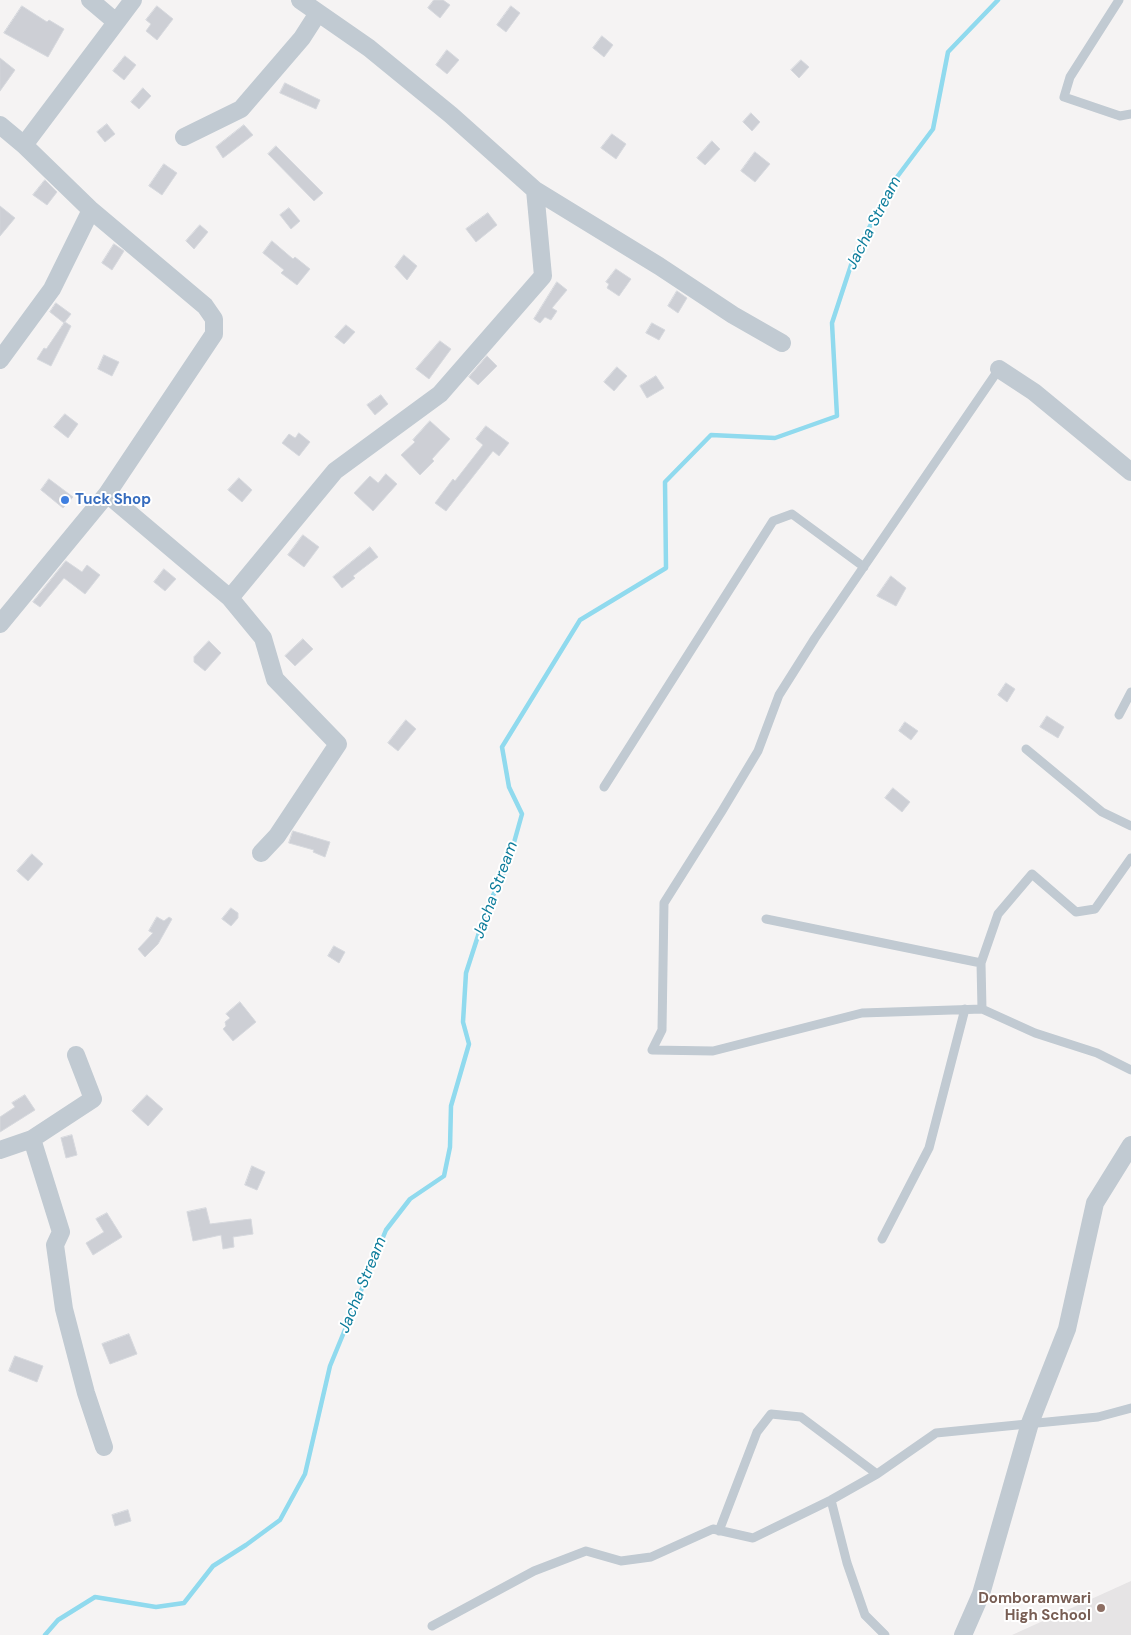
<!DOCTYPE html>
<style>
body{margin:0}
canvas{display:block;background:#f5f3f3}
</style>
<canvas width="1131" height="1635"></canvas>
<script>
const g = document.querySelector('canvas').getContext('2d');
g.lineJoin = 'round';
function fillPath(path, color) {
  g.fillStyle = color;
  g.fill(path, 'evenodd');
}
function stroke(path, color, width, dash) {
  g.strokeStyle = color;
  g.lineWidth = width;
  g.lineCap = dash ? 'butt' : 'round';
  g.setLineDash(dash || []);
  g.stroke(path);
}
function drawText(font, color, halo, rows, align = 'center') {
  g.font = font + ' "DM Sans",sans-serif';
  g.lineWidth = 4;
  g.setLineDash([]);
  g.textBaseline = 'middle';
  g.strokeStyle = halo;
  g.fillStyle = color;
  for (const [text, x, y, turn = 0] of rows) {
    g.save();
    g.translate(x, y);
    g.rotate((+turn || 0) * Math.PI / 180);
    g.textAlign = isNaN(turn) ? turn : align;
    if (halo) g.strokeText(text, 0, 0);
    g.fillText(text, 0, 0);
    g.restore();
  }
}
fillPath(new Path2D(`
 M1131,1581v54h-119z`), '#e6e4e5');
stroke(new Path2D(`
 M45,1635l13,-15 37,-23 61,10 28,-4 29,-37 33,-21 34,-25 25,-46 25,-108 56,-136 24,-31 34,-23 6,-29 1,-41 18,-62 -6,-22 3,-49 21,-65 21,-44 14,-50 -13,-27 -7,-40 78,-127 86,-52 -1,-86 46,-47 64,3 62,-22 -5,-93 22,-67 40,-75 39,-52 15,-77 50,-52`), '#90daee', 4.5);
const building = new Path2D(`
 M434,0h9l7,5 -10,13 -12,-10z
 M22,6l25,16 2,-2 15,9 -16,28 -44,-24z
 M157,6l16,13 -16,21 -11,-9 5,-7 -5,-4z
 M511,6l9,7 -14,19 -9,-7z
 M602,36l11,9 -9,12 -11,-9z
 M447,50l12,10 -12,14 -11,-9z
 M125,56l11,9 -12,15 -11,-9z
 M0,58l15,12 -15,21z
 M801,60l8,7 -10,11 -8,-8z
 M285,83l35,17 -4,9 -36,-16z
 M143,88l8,8 -12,13 -8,-7z
 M751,113l9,9 -8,9 -9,-9z
 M107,124l8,10 -10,8 -8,-10z
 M244,125l9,10 -30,23 -7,-11z
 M612,134l14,10 -10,15 -15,-11z
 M712,141l8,8 -15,16 -8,-7z
 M276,146l47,47 -9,8 -46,-47z
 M755,152l15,12 -15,18 -14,-11z
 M164,164l13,9 -15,22 -13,-9z
 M45,180l12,12 -10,13 -14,-10z
 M0,206l15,12 -15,18z
 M289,208l11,13 -9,8 -11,-14z
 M488,213l9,12 -21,17 -10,-13z
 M200,225l8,7 -14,17 -8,-8z
 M272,241l21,18 2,-2 15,12 -13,16 -16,-12 3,-3 -21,-17z
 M114,244l10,7 -12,19 -10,-7z
 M404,255l13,11 -10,14 -12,-13z
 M616,269l15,10 -12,17 -12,-8 2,-4 -3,-2z
 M557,282l10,8 -15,18 5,3 -6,9 -6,-3 -5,6 -6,-4z
 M677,291l10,7 -9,15 -10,-7z
 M56,303l15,11 -7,9 -14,-11z
 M65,322l6,4 -20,40 -14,-7 7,-11 2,1z
 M652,323l13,7 -6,10 -13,-7z
 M346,325l9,7 -11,12 -9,-7z
 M440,341l11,8 -22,30 -13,-10z
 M104,355l15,7 -7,14 -14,-7z
 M487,356l10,10 -19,19 -9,-8z
 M617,367l10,9 -13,15 -10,-9z
 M656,376l8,12 -17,10 -7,-12z
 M381,395l7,9 -13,11 -8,-10z
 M65,414l13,10 -10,14 -14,-11z
 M430,421l20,18 -18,20 2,2 -14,14 -19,-20 14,-13 -2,-2z
 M486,426l23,17 -10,13 -6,-5 -47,60 -11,-8 18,-24 2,2 28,-36 -7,-6z
 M299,433l11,9 -11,14 -17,-13 7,-9 6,4z
 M386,474l11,10 -24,27 -19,-18 16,-17 8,7z
 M239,478l13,12 -10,12 -14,-12z
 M49,479l24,18 -10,11 -22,-18z
 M303,535l16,12 -15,20 -16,-12z
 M370,547l8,10 -25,19 2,2 -13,10 -9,-11z
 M66,561l16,11 5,-7 13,10 -15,19 -21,-16 -24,29 -7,-5z
 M164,569l12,10 -11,12 -11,-9z
 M891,576l15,12 -10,18 -19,-10z
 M303,639l10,10 -18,17 -10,-10z
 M209,641l12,12 -16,18 -11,-9v-5z
 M1006,683l9,6 -8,13 -9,-7z
 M1047,716l17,11 -6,11 -18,-11z
 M406,720l10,9 -18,22 -10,-8z
 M905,722l13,9 -7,9 -12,-9z
 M893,788l17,14 -8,10 -17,-14z
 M293,831l37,11 -5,15 -12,-5 1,-2 -25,-7z
 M32,854l11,10 -15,17 -11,-10z
 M231,908l7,5v5l-7,8 -9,-7z
 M157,917l7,4 5,-4 3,2 -14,25 -13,13 -7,-8 15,-16 -4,-2z
 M334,946l11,6 -6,11 -11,-7z
 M240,1002l16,20 -23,19 -10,-12 3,-3 -1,-4 5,-4 -4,-4z
 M25,1095l10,15 -35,22v-15l15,-10 -3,-4z
 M147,1095l16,14 -15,17 -16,-15z
 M72,1135l5,20 -11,3 -5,-20z
 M252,1166l13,6 -8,18 -12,-5z
 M206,1208l4,16 41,-5 2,15 -20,3 1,10 -11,2 -2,-14 -28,6 -6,-29z
 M107,1213l15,24 -29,18 -7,-12 18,-11 -8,-13z
 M129,1334l8,20 -27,10 -8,-20z
 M15,1356l28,10 -6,16 -28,-11z
 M128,1510l3,11 -16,5 -3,-11z`);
fillPath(building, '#cdcfd5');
stroke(building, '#d7d9de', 1);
stroke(new Path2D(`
 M1119,0l-49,77 -6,20 56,19 11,-2
 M999,369l-184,269 -36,57 -21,56 -36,60 -58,92 -2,127 -10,20 61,1 149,-38 120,-4 53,24 62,20 34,17
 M1119,715l12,-23
 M1026,749l76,63 29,14
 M604,787l169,-266 19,-7 72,53
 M766,919l215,44 1,46
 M981,963l17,-49 34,-40 44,38 19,-3 36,-51
 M882,1239l47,-91 36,-139
 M831,1500l16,63 18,52 20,20
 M719,1531l38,-99 14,-18 30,3 76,57 59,-41 162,-16 33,-9
 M432,1626l102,-55 52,-20 35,10 30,-4 62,-28 40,9 78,-38 46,-26`), '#c1cad2', 9);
stroke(new Path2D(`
 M90,0l26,22
 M300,0l69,48 82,67 84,75 124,76 74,49 49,28
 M0,125l24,20 67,65 114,96 9,13v15l-107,160 -107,130
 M184,137l57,-28 61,-71 16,-25
 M24,145l109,-145
 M0,360l52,-71 39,-79
 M999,369l35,23 97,80
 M107,494l123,104 33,40 12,41 63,65 -61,92 -16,17
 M230,598l105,-127 105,-77 103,-118 -8,-86
 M32,1139l29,93 -6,13 9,64 22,84 18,54
 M0,1150l32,-11 61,-40 -17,-44
 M963,1635l18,-41 49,-171 37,-94 28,-126 36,-58`), '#c1cad2', 18);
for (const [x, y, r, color] of [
 [65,500,5,"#3f7fe0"],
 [1101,1608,5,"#8d6e63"]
]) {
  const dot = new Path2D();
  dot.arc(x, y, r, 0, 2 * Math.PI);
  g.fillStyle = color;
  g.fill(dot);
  stroke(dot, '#fff', 2);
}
drawText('bold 15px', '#366cbe', '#fff', [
 ["Tuck Shop",75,500]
], 'left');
drawText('bold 15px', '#785e54', '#fff', [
 ["Domboramwari",1091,1599],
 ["High School",1091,1616]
], 'right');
drawText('italic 16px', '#0c7c9b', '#fff', [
 ["Jacha Stream",874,223,-63],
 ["Jacha Stream",496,890,-70],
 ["Jacha Stream",363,1285,-68]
]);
</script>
